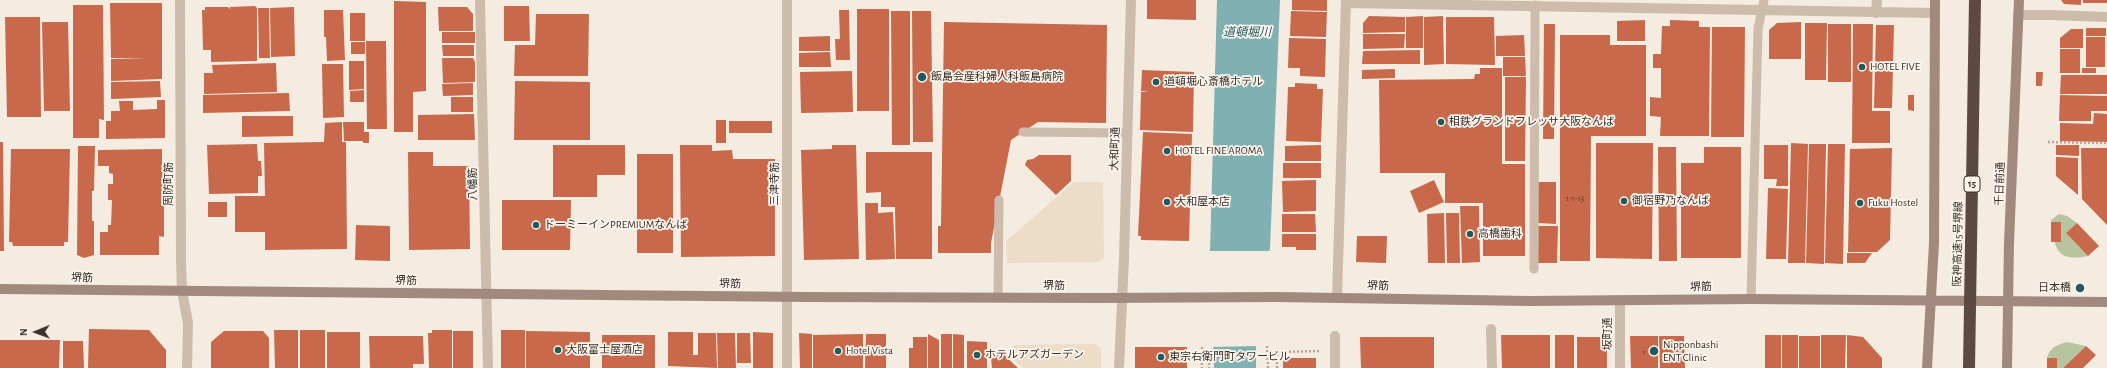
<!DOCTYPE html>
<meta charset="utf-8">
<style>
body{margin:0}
#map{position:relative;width:2107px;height:368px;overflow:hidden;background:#f4ebe1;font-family:"Alegreya Sans",sans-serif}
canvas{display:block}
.north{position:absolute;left:16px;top:312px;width:40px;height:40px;-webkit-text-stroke:3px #fbf5ee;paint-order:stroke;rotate:269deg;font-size:11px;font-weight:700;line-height:16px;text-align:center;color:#3b302b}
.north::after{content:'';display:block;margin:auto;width:14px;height:18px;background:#3b302b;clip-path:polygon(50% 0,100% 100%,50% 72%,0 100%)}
</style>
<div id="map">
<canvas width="2107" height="368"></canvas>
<div class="north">N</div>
</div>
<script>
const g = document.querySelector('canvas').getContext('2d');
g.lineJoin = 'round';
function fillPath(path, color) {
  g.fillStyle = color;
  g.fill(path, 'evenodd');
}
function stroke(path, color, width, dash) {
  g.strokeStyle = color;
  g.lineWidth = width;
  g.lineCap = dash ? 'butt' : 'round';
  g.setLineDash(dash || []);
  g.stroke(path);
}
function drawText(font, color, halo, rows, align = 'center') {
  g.font = font + ' "Alegreya Sans","Noto Sans JP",sans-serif';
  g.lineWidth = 3.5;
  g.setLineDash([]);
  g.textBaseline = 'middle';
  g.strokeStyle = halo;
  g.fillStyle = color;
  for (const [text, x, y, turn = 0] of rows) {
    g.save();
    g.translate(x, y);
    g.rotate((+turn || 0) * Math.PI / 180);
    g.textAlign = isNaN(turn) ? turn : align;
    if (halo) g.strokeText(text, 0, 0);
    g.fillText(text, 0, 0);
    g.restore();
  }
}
fillPath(new Path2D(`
 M2059,214l8,2 10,7 -11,10 22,23c-34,7 -33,-10 -37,-36z
 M2067,342l19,4 -23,22h-6v-10h-10c3,-11 10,-13 20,-16z`), '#b8c4a0');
fillPath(new Path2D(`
 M1074,182h29l1,76 -6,4 -91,1 -1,-22z
 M1096,344l5,5v19h-78l-17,-15 9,-8z`), '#ecdcc8');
fillPath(new Path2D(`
 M1217,0h63l-10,248 -14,98v22h-42l-4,-116z`), '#7fb0b2');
fillPath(new Path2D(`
 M1208,251h64l-14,95 -46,1z`), '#f4ebe1');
fillPath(new Path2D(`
 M1147,0h49v20l-49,-1z
 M1292,0h35v11l-35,-1z
 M2061,0h20v5l-17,-1z
 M2083,0h24v3h-24z
 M394,1l32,1v89l-13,1v40h-19z
 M110,3h52v76l-51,2v-22l38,-1h-38z
 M73,5h30l1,115 -5,-1v19h-26z
 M255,6l2,2v53l-46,1v-12h-8l-1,-40h3v-3h23l2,2v-2z
 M504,6h25l1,35h-26z
 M294,7l1,49 -24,1 -1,-49z
 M438,7h29l6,7v17h-34z
 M258,8h11l1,50h-11z
 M857,9h32v102h-32z
 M324,10h19l2,50 -18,1 -1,-24h-2z
 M839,10h10l1,50h-14l-1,-21h5z
 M891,11h19v134h-18z
 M912,11h19l2,131h-20z
 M1291,11l36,1 -1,25 -36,-1z
 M350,13h15v28h-15z
 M536,14h53l-1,62h-74l1,-31h20z
 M1369,16l36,1v15l-42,1v-10z
 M1423,16v32h-17v-31z
 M1443,16l1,48 -20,1v-48z
 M5,17h35l1,100h-34z
 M1446,17h48l1,48 -49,-1z
 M1645,20v21h-28v-20z
 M1670,20l29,1v6h11l-1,109h-49l1,-19 -11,-1v-19l11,1v-30h-8v-14h8l1,-28h8z
 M42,22h26l2,89h-26z
 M944,22l163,3 -1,98 -68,-1 -27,18 -20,103v10h-53v-27h3z
 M1801,22v37h-32v-29l8,-7z
 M1805,23h22l-1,57h-21z
 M1544,24h11l-1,115h-11z
 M1828,24h23v58h-23z
 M1853,24h20l-1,87h18v32h-38z
 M1876,25h18l-2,83h-18z
 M1712,27h33l-1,110h-33z
 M2086,28h20v8h-20z
 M2071,29h12v19h-23v-10z
 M442,32h33v11h-33z
 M1363,34h42l-1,14 -41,1z
 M1524,35l1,21h-29v-20z
 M1560,35h50v10h36v91h-55l-1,125h-30z
 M830,36v15h-31v-14z
 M2086,37h19v30h-19z
 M1289,38l37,1 -1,38 -25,-1v-8h-12z
 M366,41h20l1,88h-20z
 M351,42h14v12h-14z
 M442,45h32v11h-31z
 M2060,49h20v24h-20z
 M1420,50v14h-58l1,-13z
 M830,52l1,15h-32v-14z
 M1503,57h22l1,19h-23z
 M442,58h31l2,4v20l-32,1z
 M349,61h15v28l-15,1z
 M276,63l1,29 -73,2v-21h9l-1,-8z
 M322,64h21l1,53 -21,1z
 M1480,68h22v96h23v92h-42v-53h-38v-30h-65l-1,-93 95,-1 1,-5h5z
 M2082,68h14v5h-14z
 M1395,69v9l-33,1v-9z
 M1142,70l52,2 -1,60 -53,-2 1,-38 8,-1h-8z
 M852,71l1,41 -52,1 -1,-41z
 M2036,72h7l-1,14h-6z
 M2061,75h46v19h-47z
 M1505,77h21l-1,84h-20z
 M160,81l1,16 -50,2v-17z
 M515,81l75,1v58h-76z
 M473,83v12l-30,1 -1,-12z
 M1295,83l22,1v5h6l-2,53 -35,-1 2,-54h7z
 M364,90v12h-14v-11z
 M289,93l1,18 -87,2v-18z
 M1908,95h6v16l-6,-1z
 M2060,95l47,1v15h-16v10h-32z
 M451,97h22v15h-22z
 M157,100h8v38l-59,1v-18h5v-10h9l-1,-10h14v9l24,-1z
 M2094,113l13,1v28l-47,-1v-18l33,1z
 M474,114l1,26h-57v-25z
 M242,116h51v20l-51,1z
 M716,120h10v23h-10z
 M729,121h43v12h-43z
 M342,122v20h4l1,107 -82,1v-18h-30v-36h30l-1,-53 60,-1 1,-19z
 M343,122h21v10h5v11h-6v-2h-19z
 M1143,132l49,2 -3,107 -48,-1v-4h-3z
 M0,142h3l1,109h-4z
 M1596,143h57l-1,116 -56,-1z
 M1791,143l17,1 -3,119h-17z
 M257,144l1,17h3l1,15h-4v17l-49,1 -2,-49z
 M1809,144h17l-2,120 -18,-1z
 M1828,144h17l-2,120 -18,-1z
 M553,145h72v30h-28v22h-44z
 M680,145h32v6l20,-1 1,9h42v97l-94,1z
 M832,145h24l3,114 -55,1 -3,-110 31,-1z
 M1321,145v16h-36v-15z
 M1764,145h24v41h-12l1,-7h-13z
 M2056,145h23v11l-23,-1z
 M78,146h17l-1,45h-2v30h2v34l-10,3 -7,-3z
 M1658,147h18l1,114h-18z
 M1704,147h37v111h-60v-95h23z
 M1892,148l-2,92 -13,12h-29l2,-103z
 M2081,148h26v77l-25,-26z
 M11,149h59l-2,93h-4v4h-51l-1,-4h-3z
 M162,149v22h2v66l-5,-1v19h-59v-23h8v-7h3l1,-25h-4v-16h5v-10l-4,-1v-7h-11v-16z
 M408,152h25v14h36l1,83 -61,1z
 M866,152h66v107h-36l-1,-52h-14v-15l-15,1z
 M637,154h36v99h-36z
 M1039,155h32v26l-15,14 -31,-30 2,-5 6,-1z
 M2056,157l22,1v37l-22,-19z
 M1283,163h38v15h-38z
 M1316,180v31l-33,1 -1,-31z
 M1434,180l10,22 -25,11 -9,-22z
 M1538,182h18v42l-18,-1z
 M1768,188l20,1 -2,70h-20z
 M502,200h69l-1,50h-68z
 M208,202h19v15h-19z
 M865,203h13v10l15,-1 2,47 -29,1z
 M1460,206h19l1,56 -18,1z
 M1444,213l1,50h-17l-1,-49z
 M1446,213h13l1,50h-13z
 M1282,214h33l1,18h-34z
 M2051,222h10v20h-10z
 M2077,223l22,23 -11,10 -22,-23z
 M356,225l34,1v35l-35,-1z
 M1538,226h20l-1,37h-19z
 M1282,234h34v16h-20v-3h-14z
 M1357,236h30l-1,27 -30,-1z
 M1847,253h25l-7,10h-18z
 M89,329l60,1 17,20v18h-78z
 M274,330h24v38h-23z
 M300,330h25v38h-25z
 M432,330h20v38h-23l-1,-35h4z
 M501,330h24v38h-24z
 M224,331h39l6,7v30h-58v-26z
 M453,331h20v37h-20z
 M526,331l64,1v36h-64z
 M327,332h33v36h-33z
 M668,332h25v23h5v-22h18l1,35 -49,-2z
 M753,332l20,1v35h-20z
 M717,333h18l1,35h-18z
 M737,333h13l1,30h-14z
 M799,333l13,1v34h-12z
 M863,334v34h-50v-33z
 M866,334h20v34h-21z
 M928,334l11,6v28h-11z
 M941,334h11v34h-11z
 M953,334l11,1v33h-11z
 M602,335h53v33h-53z
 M1501,335h49v33h-48z
 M1555,335h19v33h-19z
 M1765,335h16v33h-16z
 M1782,335h16v33h-16z
 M1821,335h25l-1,33h-24z
 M1847,335l16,2 19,21v10h-35z
 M369,336h54l1,28h-11v4h-43z
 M1630,336h28v32h-27z
 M1659,336h25l1,32h-25z
 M1799,336h21v32h-21z
 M913,337h14v31h-18v-20h4z
 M1360,337h74v31h-73z
 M1577,337h30v31h-30z
 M0,340h60l-1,28h-59z
 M63,341h20l1,27h-21z
 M967,341l20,1v26h-20z
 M2086,346l10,9 -13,13h-20z
 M1135,347h52v21h-52z
 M999,350l19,18h-26l-1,-10z
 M1283,358h33v10h-33z
 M2047,358h10v10h-10z`), '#c8694b');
stroke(new Path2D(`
 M2048,142l59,1
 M1267,346l1,22
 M1202,347v21
 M1209,351v17
 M1277,368v-16l42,-1`), '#b9a596', 2.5, [2, 2]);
stroke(new Path2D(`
 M1023,132l105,1
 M1534,269l1,-264
 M998,298l1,-98
 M1751,299l7,-270 6,-29`), '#cdbbac', 9);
stroke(new Path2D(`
 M2051,15l56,2
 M1491,329l1,39
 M1335,336v32`), '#cdbbac', 10);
stroke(new Path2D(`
 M180,0l1,260 1,31 6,32 -1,45
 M480,0l8,368
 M787,0v368
 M1346,3l588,10
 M1876,13l1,-13
 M2018,15h33
 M1337,298l9,-298
 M1119,368l5,-110 7,-258
 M1620,368v-68`), '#cdbbac', 10);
stroke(new Path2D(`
 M0,289l805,8 292,1 180,-1 253,4 221,-2 356,3
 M1927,368l7,-125 1,-243
 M2007,368l2,-125 10,-243`), '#a18a7d', 10);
stroke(new Path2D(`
 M1969,368l6,-368`), '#5c4a42', 12);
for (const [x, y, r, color] of [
 [1862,67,4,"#1f5a5e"],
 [922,77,5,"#1f5a5e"],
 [1156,82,4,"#1f5a5e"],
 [1441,122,4,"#1f5a5e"],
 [1167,151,4,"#1f5a5e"],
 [1624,201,4,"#1f5a5e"],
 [1167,202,4,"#1f5a5e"],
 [1860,203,4,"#1f5a5e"],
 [536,225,4,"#1f5a5e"],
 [1470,234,4,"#1f5a5e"],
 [2080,288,5,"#1f5a5e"],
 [558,350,4,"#1f5a5e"],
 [838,351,4,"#1f5a5e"],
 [1654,351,5,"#1f5a5e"],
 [977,355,4,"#1f5a5e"],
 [1161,357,4,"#1f5a5e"]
]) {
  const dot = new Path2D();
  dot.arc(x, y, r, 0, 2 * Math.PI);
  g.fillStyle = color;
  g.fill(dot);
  stroke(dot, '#fbf5ee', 1.5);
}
drawText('9px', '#5e3e33', null, [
 ["1-1-13",1575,198],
 ["1",1644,352]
]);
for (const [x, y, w] of [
 [1972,184,16]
]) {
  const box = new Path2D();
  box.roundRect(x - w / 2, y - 8, w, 16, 3);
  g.fillStyle = '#fbf5ee';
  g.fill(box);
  stroke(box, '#3b302b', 1);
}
drawText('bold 10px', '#3b302b', null, [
 ["15",1972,184]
]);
drawText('11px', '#3b302b', '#fbf5ee', [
 ["HOTEL FIVE",1870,67],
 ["飯島会産科婦人科飯島病院",931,77],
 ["道頓堀心斎橋ホテル",1164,82],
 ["相鉄グランドフレッサ大阪なんば",1449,122],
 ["HOTEL FINE AROMA",1175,151],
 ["御宿野乃なんば",1632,201],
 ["大和屋本店",1175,202],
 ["Fuku Hostel",1868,203],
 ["ドーミーインPREMIUMなんば",544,225],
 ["高橋歯科",1478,234],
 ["日本橋",2071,288,"right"],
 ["Nipponbashi",1663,345],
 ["ENT Clinic",1663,358],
 ["大阪富士屋酒店",566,350],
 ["Hotel Vista",846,351],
 ["ホテルアズガーデン",985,355],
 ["東宗右衛門町タワービル",1169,357]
], 'left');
drawText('11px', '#3b302b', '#fbf5ee', [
 ["大和町通",1115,149,-88],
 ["周防町筋",169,184,-90],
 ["八幡筋",473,184,-91],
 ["三津寺筋",775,184,-90],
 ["千日前通",2000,184,-88],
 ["阪神高速15号堺線",1958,244,-89],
 ["堺筋",82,278,1],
 ["堺筋",406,281],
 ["堺筋",730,284,1],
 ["堺筋",1054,286],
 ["堺筋",1378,286,1],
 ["堺筋",1701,287,-1],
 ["坂町通",1608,334,-90]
]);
drawText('italic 12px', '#1f5a5e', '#fbf5ee', [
 ["道頓堀川",1247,32]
]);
</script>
